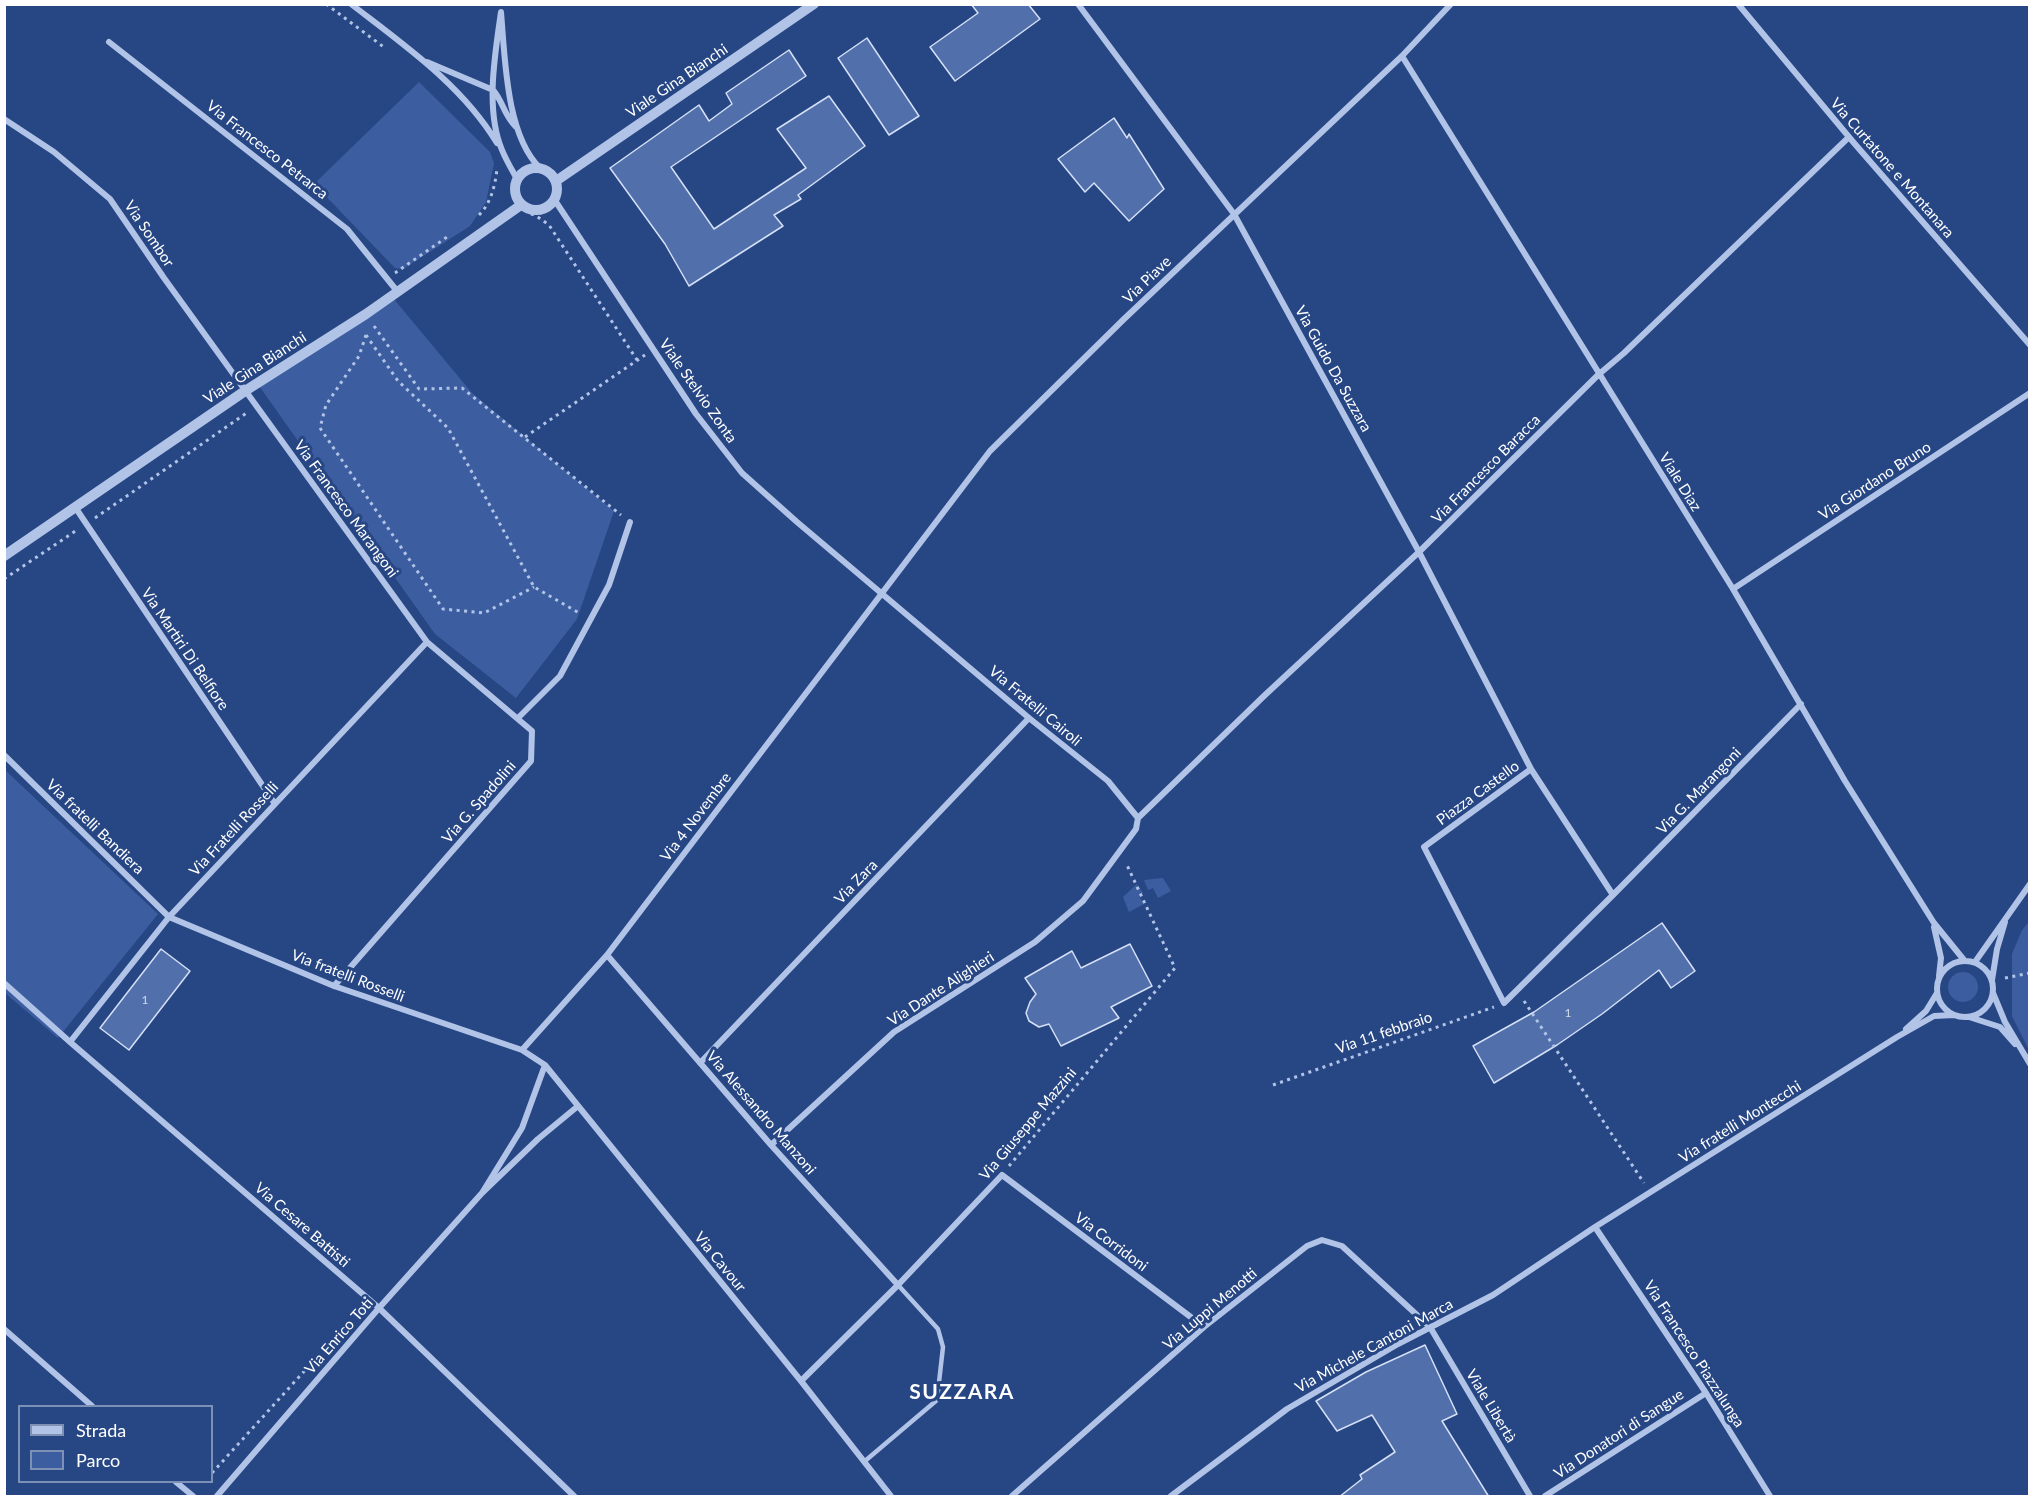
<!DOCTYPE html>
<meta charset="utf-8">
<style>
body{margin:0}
#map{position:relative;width:2034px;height:1501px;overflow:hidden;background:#274684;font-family:Lato,sans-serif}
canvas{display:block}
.frame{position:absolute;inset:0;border:6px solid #fff;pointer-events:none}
.legend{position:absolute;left:18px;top:1405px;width:195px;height:78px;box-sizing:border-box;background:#274684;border:2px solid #7d90b5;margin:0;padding:8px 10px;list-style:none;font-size:18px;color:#fff}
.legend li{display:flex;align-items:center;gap:12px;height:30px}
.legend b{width:30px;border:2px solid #7d90b5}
</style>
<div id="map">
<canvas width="2034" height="1501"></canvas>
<div class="frame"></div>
<ul class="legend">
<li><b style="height:8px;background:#b1c4e7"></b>Strada</li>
<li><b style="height:16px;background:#3c5ea0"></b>Parco</li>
</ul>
</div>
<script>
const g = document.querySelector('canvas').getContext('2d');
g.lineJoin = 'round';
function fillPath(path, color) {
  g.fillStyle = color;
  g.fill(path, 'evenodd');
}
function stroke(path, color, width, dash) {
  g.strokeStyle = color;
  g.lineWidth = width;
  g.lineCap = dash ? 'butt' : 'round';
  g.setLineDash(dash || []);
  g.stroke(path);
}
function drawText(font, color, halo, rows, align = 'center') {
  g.font = font + ' Lato,sans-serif';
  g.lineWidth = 6;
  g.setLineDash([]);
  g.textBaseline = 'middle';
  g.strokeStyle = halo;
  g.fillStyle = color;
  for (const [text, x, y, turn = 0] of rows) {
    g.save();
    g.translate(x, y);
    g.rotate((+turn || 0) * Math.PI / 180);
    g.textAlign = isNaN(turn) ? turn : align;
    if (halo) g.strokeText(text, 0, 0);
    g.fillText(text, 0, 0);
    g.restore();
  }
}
fillPath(new Path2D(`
 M419,82l71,70 4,11 -8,39 -16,24 -67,43 -8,-1 -81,-84z
 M393,298l79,95 142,118 -37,108 -61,79 -81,-64 -178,-251z
 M4,769l154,145 -100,124 -53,-45z
 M1163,878l8,13 -13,7 -5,-10 -5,2 -4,-10z
 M1137,884l6,9 -4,3 5,8 -15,8 -6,-15z
 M2029,922v128l-17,-34v-62l10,-24z
 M1948 987a15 15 0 1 1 30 0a15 15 0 1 1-30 0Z`), '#3c5ea0');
const building = new Path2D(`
 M971,4h57l12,15 -85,62 -25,-34 48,-34z
 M867,38l52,78 -30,19 -51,-77z
 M789,50l17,26 -135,91 43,62 92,-61 -29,-39 52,-33 36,50 -67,49 3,4 -27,16 9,11 -94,60 -24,-42 -55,-76 89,-63 10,16 23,-17 -6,-11z
 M1114,118l13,20 2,-4 35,55 -35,32 -35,-38 -9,9 -27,-33z
 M1662,923l33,48 -24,17 -12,-18 -57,44 -45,31 -63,38 -21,-37 61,-34z
 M1130,944l22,42 -41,21 8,11 -58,28 -12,-22 -10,3 -10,-6 -3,-8 4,-11 6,-8 -11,-16 47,-27 9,17z
 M161,949l29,22 -61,79 -29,-22z
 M1425,1345l32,69 -15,7 47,76h-150l23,-18 -2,-4 35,-23 -23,-37 -35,16 -21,-30 50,-29z`);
fillPath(building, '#506fab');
stroke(building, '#d5e0f6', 1.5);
stroke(new Path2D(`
 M326,4l59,44
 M531,214l4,1 14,10 88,135
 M479,215c12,-12 16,-29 18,-46
 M395,273l52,-36
 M374,326l45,63 43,-1 159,127
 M366,335l-7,21 -33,49 -6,23 123,181 41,4 50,-26
 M366,335l32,46 50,47 86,159 47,27
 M525,437l120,-82
 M95,518l153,-106
 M4,579l73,-49
 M2005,978l25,-5
 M1524,1001l120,182
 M1273,1085l221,-78
 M1009,1166l166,-198 -49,-105
 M212,1473l125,-138`), '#b1c4e7', 3, [3, 4.5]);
stroke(new Path2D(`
 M865,1461l72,-61 6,-53 -5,-18 -40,-44`), '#b1c4e7', 4.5);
stroke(new Path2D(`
 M351,4c53,41 111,81 146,139
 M1078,4l156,210 185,338 112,217
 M1738,4l116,139 176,202
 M109,42l238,187 50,62
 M1402,56l331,533 112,192 89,142 30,37
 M427,62l66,28c10,11 10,24 23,37
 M4,119l50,33 56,47 54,79 263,364 105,89 -1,30 -197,225
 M517,179c-5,-9 -11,-19 -15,-29 -17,-40 -7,-96 -1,-138 4,46 5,123 39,156
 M554,199l142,215 46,59 55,49 232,196 79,63 30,37 -2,11 -53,72 -48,41 -141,90 -123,113
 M75,507l200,297
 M1733,589l297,-196
 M518,718l42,-42 49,-91 21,-63
 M4,755l165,162 165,69 188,64 23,15 256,316 90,115
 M1138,818l127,-123 154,-143 179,-177 26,-22 225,-216
 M1613,895l-82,-126 -107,78 80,156 109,-108 188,-191
 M1934,927l7,31 -2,18
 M607,955l164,190 127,140
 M1937 989a28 28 0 1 1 56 0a28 28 0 1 1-56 0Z
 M1975,962l55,-78
 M1992,980l5,-31 8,-27
 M4,983l66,59 309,266 195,188
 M1993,993l12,29 25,42
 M1969,1017l31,10 15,17
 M1906,1029l20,-18 11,-18
 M70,1042l99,-125 258,-275
 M522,1050l85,-95 383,-504 133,-131 279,-264 49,-52
 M700,1063l329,-345
 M545,1065l-23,63 -40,65 56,-54 40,-33
 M1595,1227l111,166 64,103
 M4,1329l88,77
 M801,1381l97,-96 104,-110 202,152
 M176,1482l17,14
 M217,1496l162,-188 103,-115
 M1012,1496l192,-169 103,-81 15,-6 20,6 88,81 100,169
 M1171,1496l116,-87 111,-65 95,-49 102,-68 302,-190 37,-21 20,-1
 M1545,1496l161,-103`), '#b1c4e7', 6);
stroke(new Path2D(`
 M515 189a21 21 0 1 1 42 0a21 21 0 1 1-42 0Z
 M556,181l258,-177
 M4,556l241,-165 121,-77 155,-109`), '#b1c4e7', 10);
drawText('12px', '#d3dbea', null, [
 ["1",145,1000],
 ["1",1568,1013]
]);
drawText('15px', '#fff', '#274684', [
 ["Viale Gina Bianchi",677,81,-34],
 ["Via Francesco Petrarca",267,150,38],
 ["Via Curtatone e Montanara",1892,168,49],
 ["Via Sombor",149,234,56],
 ["Via Piave",1147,280,-44],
 ["Viale Gina Bianchi",255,368,-33],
 ["Via Guido Da Suzzara",1333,369,61],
 ["Viale Stelvio Zonta",698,391,55],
 ["Via Francesco Baracca",1486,469,-45],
 ["Via Giordano Bruno",1875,481,-33],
 ["Viale Diaz",1680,482,58],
 ["Via Francesco Marangoni",346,509,54],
 ["Via Martiri Di Belfiore",185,649,56],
 ["Via Fratelli Cairoli",1035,706,40],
 ["Via G. Marangoni",1699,791,-46],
 ["Piazza Castello",1478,793,-36],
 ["Via G. Spadolini",479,802,-49],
 ["Via 4 Novembre",696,817,-53],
 ["Via fratelli Bandiera",95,827,44],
 ["Via Fratelli Rosselli",234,829,-47],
 ["Via Zara",856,882,-46],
 ["Via fratelli Rosselli",348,976,21],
 ["Via Dante Alighieri",941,989,-33],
 ["Via 11 febbraio",1384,1033,-19],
 ["Via Alessandro Manzoni",761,1113,49],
 ["Via fratelli Montecchi",1740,1122,-32],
 ["Via Giuseppe Mazzini",1028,1124,-50],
 ["Via Cesare Battisti",302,1225,41],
 ["Via Corridoni",1111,1242,37],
 ["Via Cavour",720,1262,51],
 ["Via Luppi Menotti",1210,1309,-40],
 ["Via Enrico Toti",339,1336,-49],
 ["Via Michele Cantoni Marca",1374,1346,-29],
 ["Via Francesco Piazzalunga",1694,1354,57],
 ["Viale Libertà",1491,1406,59],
 ["Via Donatori di Sangue",1619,1434,-33]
]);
g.letterSpacing = '1.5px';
drawText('bold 21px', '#fff', '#274684', [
 ["SUZZARA",962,1392]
]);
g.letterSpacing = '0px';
</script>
